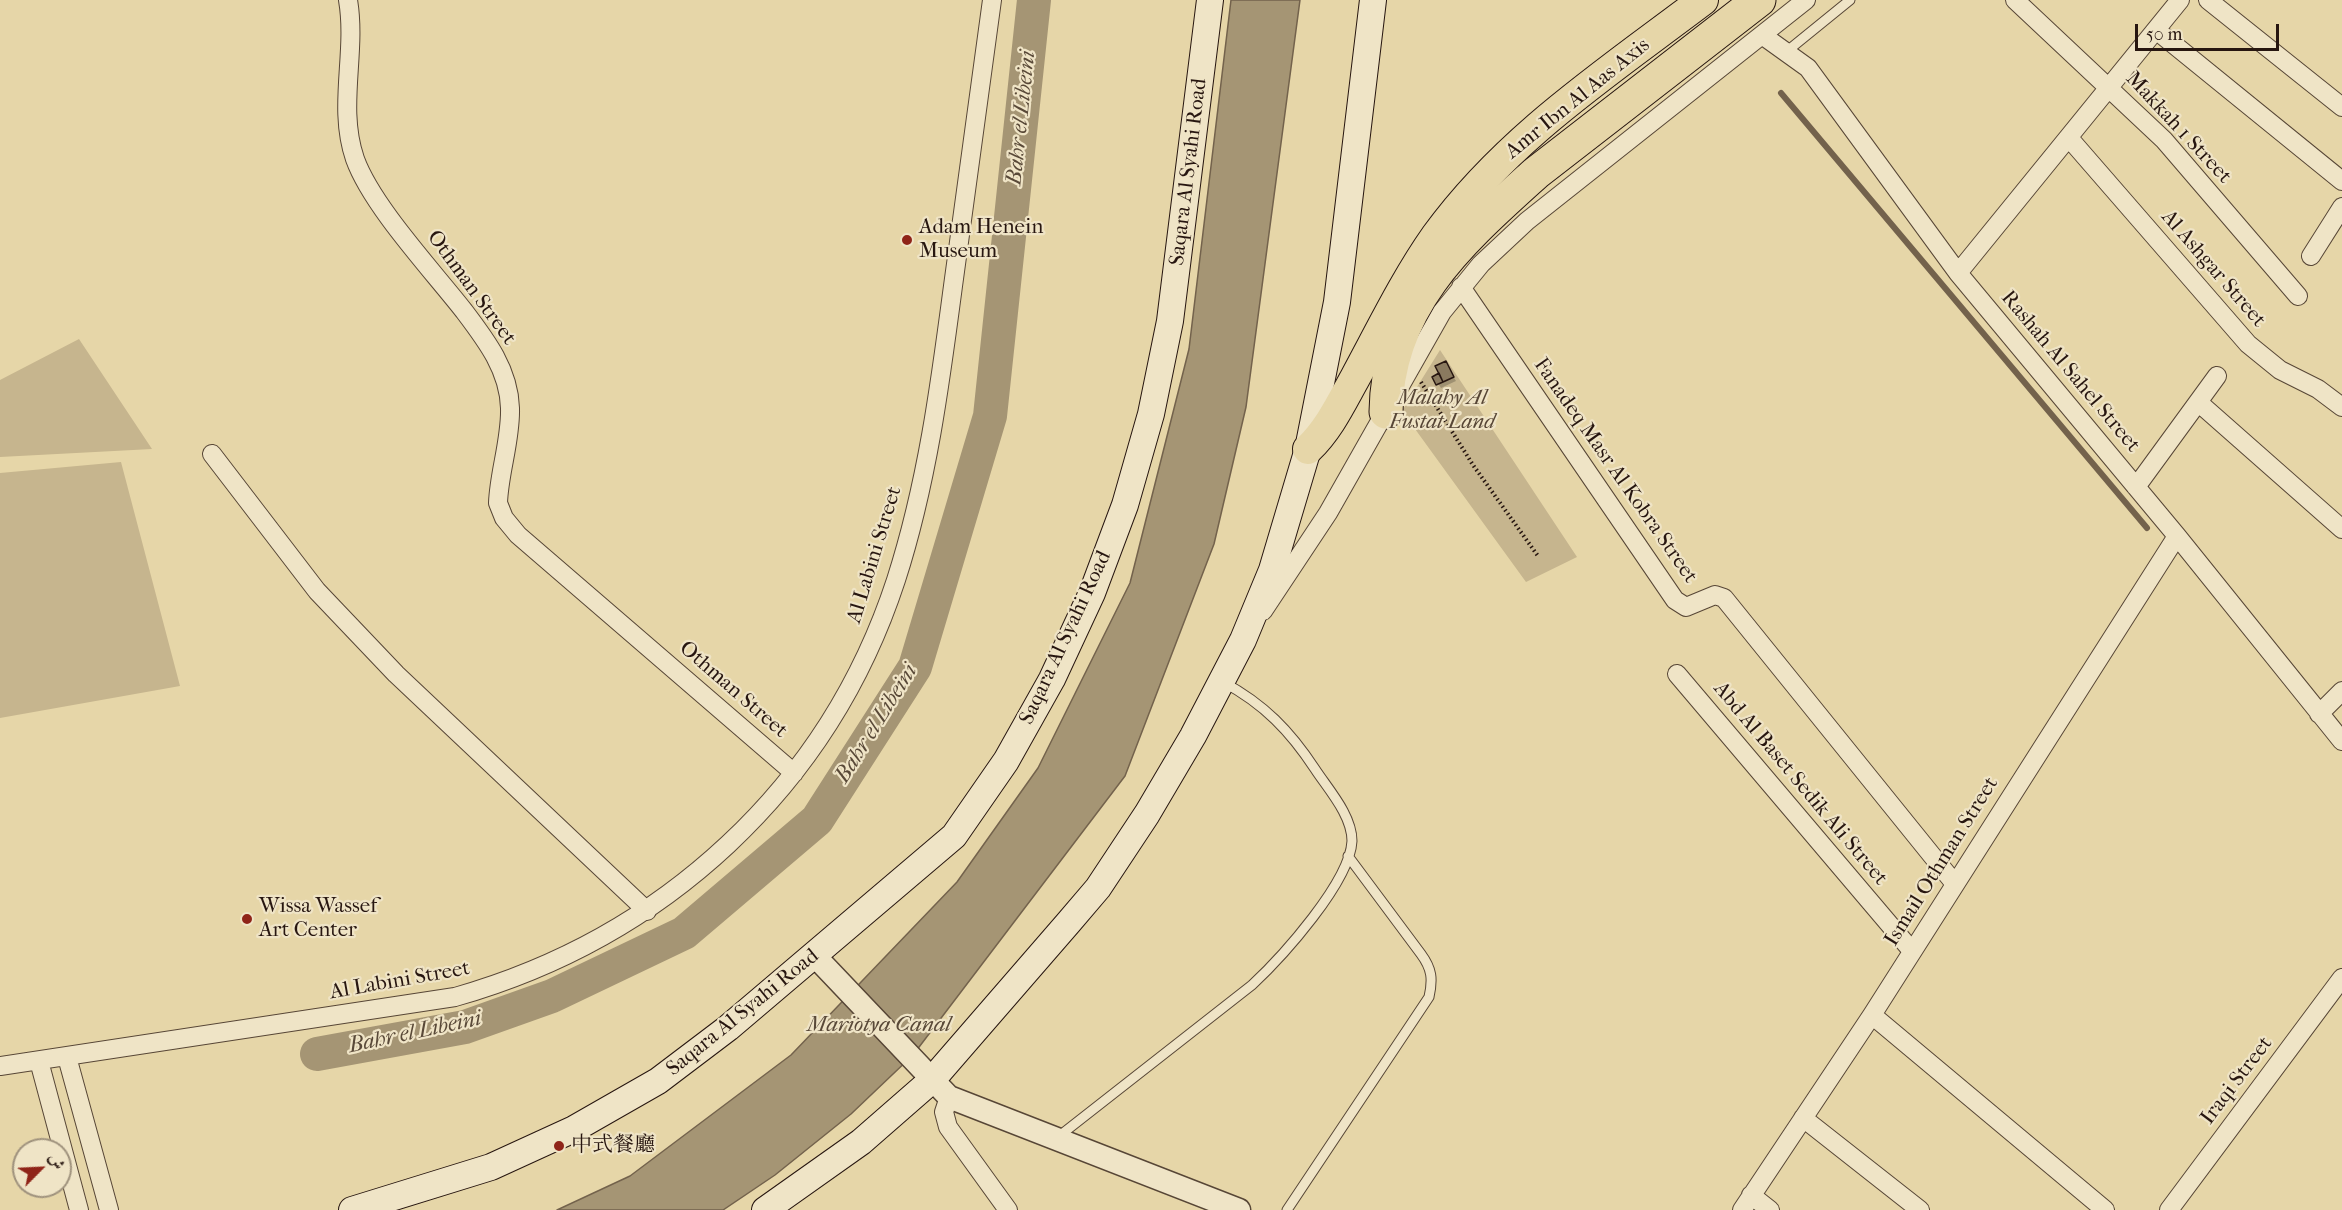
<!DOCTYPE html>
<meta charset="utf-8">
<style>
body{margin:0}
#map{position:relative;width:2342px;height:1210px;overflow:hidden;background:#e6d6a8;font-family:"IM FELL French Canon",Amiri,serif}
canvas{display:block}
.north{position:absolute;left:12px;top:1138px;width:60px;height:60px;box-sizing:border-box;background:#efe4c6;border:2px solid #9f927d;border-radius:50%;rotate:66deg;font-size:16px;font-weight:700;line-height:24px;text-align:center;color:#271610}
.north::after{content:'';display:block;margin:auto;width:21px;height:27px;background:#8f2418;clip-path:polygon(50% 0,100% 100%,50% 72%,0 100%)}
.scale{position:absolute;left:2135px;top:24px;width:144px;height:27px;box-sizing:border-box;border:3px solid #271610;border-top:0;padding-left:8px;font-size:18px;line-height:21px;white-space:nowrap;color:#271610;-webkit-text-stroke:4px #efe4c6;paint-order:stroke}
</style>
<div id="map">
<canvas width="2342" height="1210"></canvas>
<div class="north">ش</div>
<div class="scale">50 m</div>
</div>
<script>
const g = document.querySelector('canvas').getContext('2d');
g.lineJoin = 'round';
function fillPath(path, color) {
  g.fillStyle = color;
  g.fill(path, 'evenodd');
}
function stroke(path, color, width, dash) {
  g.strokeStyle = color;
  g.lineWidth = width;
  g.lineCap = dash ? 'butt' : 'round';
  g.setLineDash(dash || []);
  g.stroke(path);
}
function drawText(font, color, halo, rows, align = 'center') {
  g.font = font + ' "IM FELL French Canon","Noto Serif SC",serif';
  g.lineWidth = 4.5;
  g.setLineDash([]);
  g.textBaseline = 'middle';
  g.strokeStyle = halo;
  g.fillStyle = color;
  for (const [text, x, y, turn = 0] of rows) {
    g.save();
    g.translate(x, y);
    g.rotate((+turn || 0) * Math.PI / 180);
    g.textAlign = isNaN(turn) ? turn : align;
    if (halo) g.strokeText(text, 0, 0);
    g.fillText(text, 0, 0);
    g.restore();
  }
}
fillPath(new Path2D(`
 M79,339l73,110 -152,8v-77z
 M1440,350l137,207 -51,25 -124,-171z
 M121,462l59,224 -180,32v-245z`), '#c6b58e');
const water = new Path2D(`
 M1231,0h69l-54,407 -32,137 -89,232 -212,279 -62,59 -76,61 -52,35h-166l73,-34 161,-121 166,-173 81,-114 92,-185 59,-234z`);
fillPath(water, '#a59574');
stroke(water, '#73624c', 1.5);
fillPath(new Path2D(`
 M1445,363l11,18 -15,7 -7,-11 7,-3z`), '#0003');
stroke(new Path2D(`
 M1781,93l366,435`), '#73624c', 6);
stroke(new Path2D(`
 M317,1054l148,-27 87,-31 132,-63 133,-113 98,-153 75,-251 44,-416`), '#a59574', 34);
const building = new Path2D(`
 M1446,361l8,16 -11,5 -8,-16z
 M1439,373l4,9 -7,3 -4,-8z`);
fillPath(building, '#8a7a5f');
stroke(building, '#271610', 1.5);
const service = new Path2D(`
 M1786,52l64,-52
 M1058,1137l194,-152c30,-28 98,-103 100,-144 0,-26 -24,-52 -37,-72 -25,-38 -51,-65 -92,-87
 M1287,1210l142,-213c4,-18 3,-28 -8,-43l-73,-98`);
const minor = new Path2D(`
 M348,0c9,53 -11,107 7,159 17,47 77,111 109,152 22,29 45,59 46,97 1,32 -11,64 -12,95l6,15 14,17 276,238
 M2015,0l149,140 134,156
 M2208,0l134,107
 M2156,30l186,151
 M1762,35l46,33 150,205 219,263 165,205
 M2069,138l179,206 32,26 38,19 24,18
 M2311,256l31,-49
 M1958,273l222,-273
 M1461,287l214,313 11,7 29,-12 9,3 231,286
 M2198,402l144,127
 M212,454l105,137 79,83 251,237
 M2136,487l81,-111
 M1263,611l65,-98 114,-201 39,-48 46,-43 279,-221
 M1677,674l235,277
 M2319,714l23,-23
 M1872,1015l233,195
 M67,1057l42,153
 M39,1061l40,149
 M0,1066l455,-69c208,-59 373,-209 441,-417 31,-96 44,-195 57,-294 13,-95 26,-191 39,-286
 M949,1097l-5,15 4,15 60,83
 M1803,1118l117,92
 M1751,1195l19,15
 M1742,1210l130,-195 305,-479
 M2169,1210l173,-232`);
const tertiary = new Path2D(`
 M814,955l135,142 290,113`);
const secondary = new Path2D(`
 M352,1210l139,-43 83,-38 84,-48 70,-53 226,-192 52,-75 46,-82 40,-86 33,-88 26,-91 19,-93 40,-321
 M765,1210l96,-68 71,-62 137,-158 29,-34 49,-74 46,-78 50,-96 29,-70 36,-121 29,-147 36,-302`);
const primary = new Path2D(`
 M1308,449c21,-20 33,-46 47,-71 26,-48 50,-98 81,-142 71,-98 172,-164 267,-236`);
const motorway = new Path2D(`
 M1386,412c1,-108 76,-172 150,-239l223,-173`);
stroke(service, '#574636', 11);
stroke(minor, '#574636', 20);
stroke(tertiary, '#574636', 25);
stroke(secondary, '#271610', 28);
stroke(primary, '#271610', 32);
stroke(motorway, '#271610', 35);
stroke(new Path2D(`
 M1421,382l52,83 65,91`), '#271610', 4, [1.5, 3]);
stroke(service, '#efe4c6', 9);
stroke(minor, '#efe4c6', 18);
stroke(tertiary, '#efe4c6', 22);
stroke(secondary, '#efe4c6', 26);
stroke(primary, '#e6d6a8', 30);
stroke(motorway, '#e6d6a8', 33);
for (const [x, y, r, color] of [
 [907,240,6,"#8f2418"],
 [247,919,6,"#8f2418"],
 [559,1146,6,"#8f2418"]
]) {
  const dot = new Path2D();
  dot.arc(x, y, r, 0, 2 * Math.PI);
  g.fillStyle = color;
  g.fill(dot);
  stroke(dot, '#efe4c6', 2);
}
drawText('21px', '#271610', '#efe4c6', [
 ["Amr Ibn Al Aas Axis",1578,99,-39],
 ["Makkah 1 Street",2178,128,47],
 ["Saqara Al Syahi Road",1189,172,-83],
 ["Al Ashgar Street",2213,269,49],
 ["Othman Street",471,288,54],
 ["Rashah Al Sahel Street",2070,372,50],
 ["Fanadeq Masr Al Kobra Street",1615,471,55],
 ["Al Labini Street",875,555,-73],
 ["Saqara Al Syahi Road",1066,638,-65],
 ["Othman Street",733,690,41],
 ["Abd Al Baset Sedik Ali Street",1800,784,50],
 ["Ismail Othman Street",1942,862,-58],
 ["Al Labini Street",400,981,-10],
 ["Saqara Al Syahi Road",743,1013,-39],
 ["Iraqi Street",2237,1081,-53]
]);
drawText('21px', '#271610', '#efe4c6', [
 ["Adam Henein",919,228],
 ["Museum",919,252],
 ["Wissa Wassef",259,907],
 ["Art Center",259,931],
 ["中式餐廳",571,1146]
], 'left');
drawText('italic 21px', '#574636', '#efe4c6', [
 ["Malahy Al",1442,399],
 ["Fustat Land",1442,423]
]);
drawText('italic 22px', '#594938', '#efe4c6', [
 ["Bahr el Libeini",1022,118,-84],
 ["Bahr el Libeini",877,724,-58],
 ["Mariotya Canal",879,1026],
 ["Bahr el Libeini",415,1033,-12]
]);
</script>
